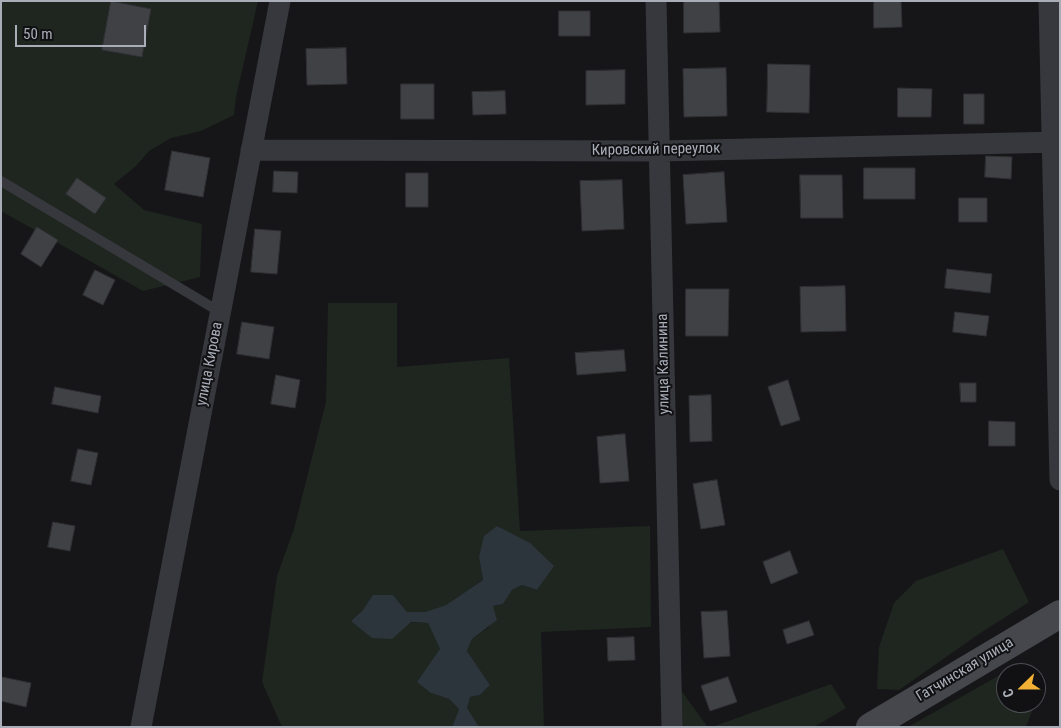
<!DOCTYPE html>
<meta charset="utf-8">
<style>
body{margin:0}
#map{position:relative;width:1061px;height:728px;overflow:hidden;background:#161618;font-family:"Roboto Condensed",sans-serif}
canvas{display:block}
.frame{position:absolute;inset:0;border:2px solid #a8adb8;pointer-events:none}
.north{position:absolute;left:996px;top:663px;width:50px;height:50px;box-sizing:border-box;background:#111113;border:1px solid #4d4f55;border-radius:50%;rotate:248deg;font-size:14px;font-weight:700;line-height:20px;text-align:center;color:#a8adb8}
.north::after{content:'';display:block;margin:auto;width:18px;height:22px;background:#f2b134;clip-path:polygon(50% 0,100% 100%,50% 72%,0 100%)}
.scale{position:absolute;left:15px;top:25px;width:131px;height:22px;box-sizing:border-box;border:2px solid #a8adb8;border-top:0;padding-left:6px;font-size:15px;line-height:18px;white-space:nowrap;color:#a8adb8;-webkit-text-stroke:4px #111113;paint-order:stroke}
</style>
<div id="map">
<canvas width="1061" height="728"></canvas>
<div class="frame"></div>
<div class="north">С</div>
<div class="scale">50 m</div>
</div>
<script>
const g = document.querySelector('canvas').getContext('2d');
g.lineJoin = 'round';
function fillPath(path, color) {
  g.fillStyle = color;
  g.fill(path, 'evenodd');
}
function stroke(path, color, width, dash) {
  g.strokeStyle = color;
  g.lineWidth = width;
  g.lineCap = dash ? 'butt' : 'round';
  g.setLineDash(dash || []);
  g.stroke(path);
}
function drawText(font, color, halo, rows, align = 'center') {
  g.font = font + ' "Roboto Condensed",sans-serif';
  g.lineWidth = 4;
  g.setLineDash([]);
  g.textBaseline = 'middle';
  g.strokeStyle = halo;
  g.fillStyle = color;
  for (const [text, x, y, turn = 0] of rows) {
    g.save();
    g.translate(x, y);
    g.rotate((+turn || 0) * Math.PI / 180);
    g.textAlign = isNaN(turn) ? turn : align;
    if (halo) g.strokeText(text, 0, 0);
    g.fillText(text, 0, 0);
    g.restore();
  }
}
fillPath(new Path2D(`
 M1,1h257l-22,96 -2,18 -33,16 -30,7 -22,13 -13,15 -22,18 30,26 58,14 -2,53 -57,14 -142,-80z
 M328,303h69v64l112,-9 11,173 130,-5 1,101 -110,5 3,95h-65l-13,-19 4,-11 10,-2 10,-10 -23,-34 5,-12 17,-12 4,-21 10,-2 9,-14 10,-5 15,5 7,-10 -35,-47 -12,-7 -18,31 4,23 -37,25 -21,7h-18l-14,-17 -30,15 -12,11 77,2 12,25 -9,45 18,6 10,10 -7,18h-170l-20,-45 15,-106 17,-47 32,-127z
 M1003,549l26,53 -53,34 -77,54 -22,-1 2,-42 15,-44 22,-22z
 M1021,663l9,10h-24v30h29l-9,24h-118z
 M831,684l15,24 -32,19h-102z
 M680,689l24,33 4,5h-26z`), '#1e261f');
fillPath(new Path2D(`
 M497,526l33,17 24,23 -17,24 -15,-5 -10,5 -9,14 -10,2 4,14 -25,19 -5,12 23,34 -10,10 -10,2 -3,11 12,19h-27l7,-18 -10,-10 -18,-6 -14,-11 23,-33 -12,-26 -17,-1 -19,17 -20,-1 -21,-17 12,-11 10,-15h20l14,17h18l21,-7 37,-25 -4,-23 5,-21z`), '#2c353c');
const building = new Path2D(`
 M111,1l40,8 -9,48 -40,-7z
 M684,1h35l1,31 -36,1z
 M874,1h27l1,26 -28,1z
 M559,11h31v25h-31z
 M346,48l1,36 -40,1 -1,-36z
 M768,64l42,1 -1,48 -42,-1z
 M726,68l1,48 -43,1 -1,-48z
 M625,70v34l-39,1v-34z
 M401,84h33v35h-33z
 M898,88l34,1 -1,28h-33z
 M505,91l1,23 -33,1 -1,-23z
 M964,94h20v30h-20z
 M172,151l38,7 -7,39 -38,-7z
 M986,156l26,1 -1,22 -26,-2z
 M864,168h51v31h-51z
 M274,171l24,1 -1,21 -24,-1z
 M724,172l3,50 -41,2 -3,-49z
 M406,173h22v34h-22z
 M800,175h42l1,43h-42z
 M77,178l29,20 -11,16 -29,-20z
 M622,180l2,49 -42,2 -2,-50z
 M959,198h28v24h-28z
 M37,227l21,13 -17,27 -20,-13z
 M255,229l26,2 -4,43 -26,-2z
 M947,269l45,5 -2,19 -45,-5z
 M95,270l20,10 -12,25 -20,-10z
 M845,286l1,45 -45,1 -1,-45z
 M686,289h43l-1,47h-42z
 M955,312l34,4 -3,20 -33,-4z
 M242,322l32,5 -5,32 -32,-5z
 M624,350l2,21 -49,4 -2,-22z
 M276,375l24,5 -5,28 -24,-4z
 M788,380l12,40 -19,6 -13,-39z
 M960,383h16v19h-15z
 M55,387l46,9 -3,17 -46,-9z
 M711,395l1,46 -22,1 -1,-46z
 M989,421l26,1v24h-26z
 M625,434l4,47 -29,2 -3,-46z
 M78,449l20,4 -7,32 -20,-4z
 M717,480l8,45 -24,4 -8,-45z
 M53,522l22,4 -5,25 -22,-4z
 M790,551l8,22 -27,11 -8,-22z
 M727,611l3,45 -26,2 -3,-46z
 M809,621l5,14 -27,9 -4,-14z
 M634,637l1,23 -27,1 -1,-23z
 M2,677l29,6 -5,24 -25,-6z
 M728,677l9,25 -27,9 -9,-25z`);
fillPath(building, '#404145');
stroke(building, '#303034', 1);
stroke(new Path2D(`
 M1,181l219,131`), '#37383d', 10);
stroke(new Path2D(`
 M656,1l16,726
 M1049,1l11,479
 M251,150l409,1 400,-9
 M141,727l139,-726`), '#37383d', 21);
stroke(new Path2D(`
 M870,727l190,-113`), '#45474d', 28);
drawText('15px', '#a8adb8', '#111113', [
 ["Кировский переулок",656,150,-1],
 ["улица Кирова",210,364,-79],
 ["улица Калинина",664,364,-91],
 ["Гатчинская улица",965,670,-31]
]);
</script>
